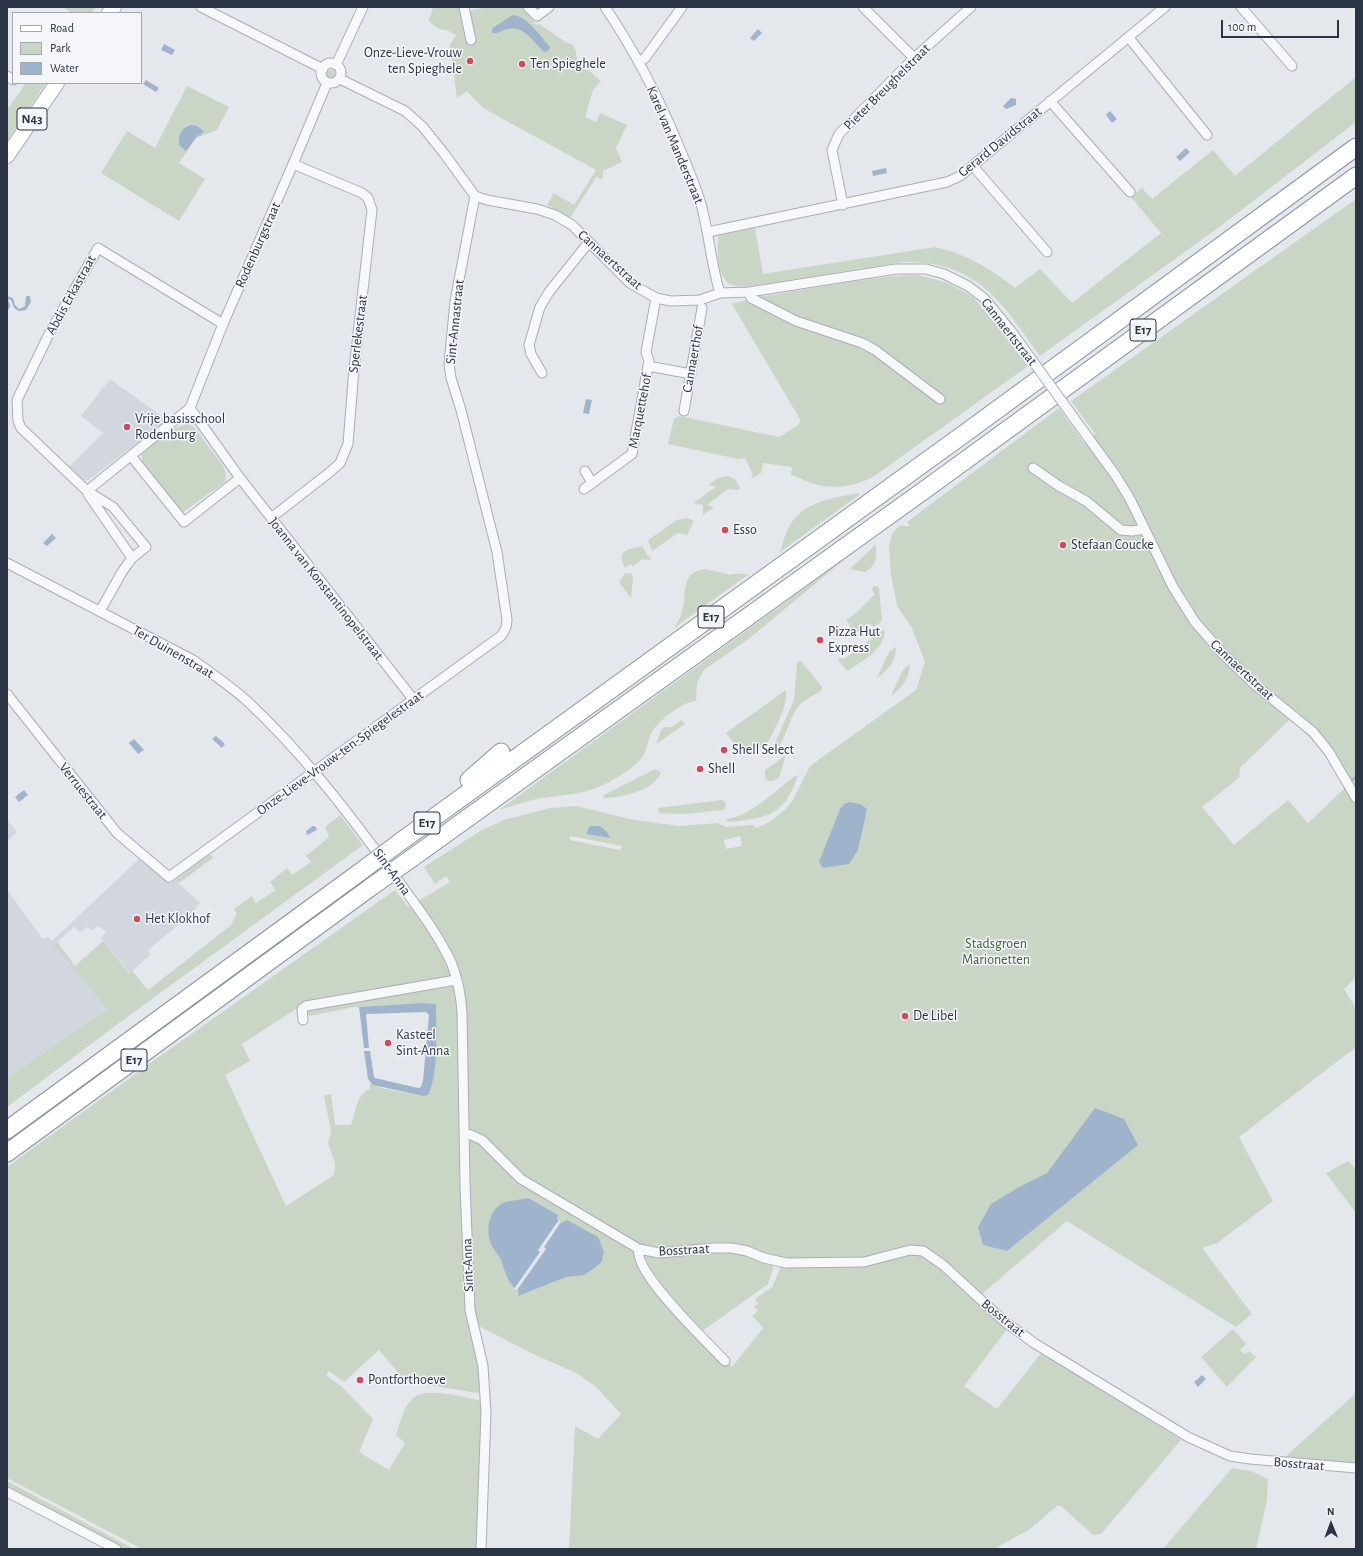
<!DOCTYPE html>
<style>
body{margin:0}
#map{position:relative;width:1363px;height:1556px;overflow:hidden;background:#e4e7ec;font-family:"Alegreya Sans",sans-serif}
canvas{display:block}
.frame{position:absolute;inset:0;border:8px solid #2b3445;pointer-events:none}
.legend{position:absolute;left:12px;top:12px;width:130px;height:72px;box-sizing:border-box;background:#f4f6f9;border:1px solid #a4a8b1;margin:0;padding:5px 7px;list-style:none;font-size:12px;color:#2b3445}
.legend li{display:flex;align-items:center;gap:8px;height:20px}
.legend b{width:20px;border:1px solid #a4a8b1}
.north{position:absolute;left:1311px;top:1504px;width:40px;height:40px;-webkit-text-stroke:3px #f4f6f9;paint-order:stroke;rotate:359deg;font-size:11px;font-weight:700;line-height:16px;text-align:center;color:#2b3445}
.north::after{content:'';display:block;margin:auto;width:14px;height:18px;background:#2b3445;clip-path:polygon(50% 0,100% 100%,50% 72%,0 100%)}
.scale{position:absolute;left:1221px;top:20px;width:118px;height:18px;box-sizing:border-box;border:2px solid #2b3445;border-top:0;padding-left:5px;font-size:12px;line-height:14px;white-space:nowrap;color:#2b3445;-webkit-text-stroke:3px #f4f6f9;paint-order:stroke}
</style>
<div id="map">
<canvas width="1363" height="1556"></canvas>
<div class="frame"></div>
<ul class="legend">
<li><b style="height:5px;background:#fff"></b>Road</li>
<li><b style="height:11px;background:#c9d6c5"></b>Park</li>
<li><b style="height:11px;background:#9fb4cc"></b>Water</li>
</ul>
<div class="north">N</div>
<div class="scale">100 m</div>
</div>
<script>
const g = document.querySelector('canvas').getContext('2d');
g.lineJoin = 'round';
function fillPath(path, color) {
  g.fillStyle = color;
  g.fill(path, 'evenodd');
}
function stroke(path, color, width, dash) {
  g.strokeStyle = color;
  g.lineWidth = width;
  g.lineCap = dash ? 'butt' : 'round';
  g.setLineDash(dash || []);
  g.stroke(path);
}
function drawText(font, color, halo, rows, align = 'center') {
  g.font = font + ' "Alegreya Sans",sans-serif';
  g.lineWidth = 3;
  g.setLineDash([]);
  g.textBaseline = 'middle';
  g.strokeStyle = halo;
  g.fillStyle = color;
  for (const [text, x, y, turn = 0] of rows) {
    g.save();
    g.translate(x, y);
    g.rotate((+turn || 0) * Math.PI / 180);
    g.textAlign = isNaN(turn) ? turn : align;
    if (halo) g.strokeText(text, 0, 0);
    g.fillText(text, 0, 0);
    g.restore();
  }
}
fillPath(new Path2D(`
 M110,379l57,41 -78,60h-6l-14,-13 34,-34 -22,-17z
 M7,819l10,13 -10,9z
 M139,859l31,24 5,-3 25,23 -13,15 -39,32 3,4 -21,19 -29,-35 5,-6 -7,-6 -8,4 -4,-3 -7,5 -6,-5 -19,17 52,65 -100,69v-188l36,49 5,-2 4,4z`), '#d2d6de');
fillPath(new Path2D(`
 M62,7h34l-4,6h-20z
 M430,7h33l1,5 24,-5h35l13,18 3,-1 28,19 5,1 4,7 1,9 24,21 -8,9 -8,27 11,5 4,-9 27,12 -11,23 6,14 -19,9v5l-2,4 -4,-4 -27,42 -23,-13 7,-12 20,12 22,-35 -113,-62 -16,-17 -10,7 -7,-53 6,-10 -9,-5 -8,-1 -11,-8 5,-12z
 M326.5 74a4.5 4.5 0 1 1 9 0a4.5 4.5 0 1 1-9 0Z
 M1356,77v45l-134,103 -182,131c-39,-55 -63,-95 -137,-94l-152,24c-6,0 -13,1 -19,-1 -15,-6 -16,-36 -13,-50l36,-7 8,46 172,-27c29,6 57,22 80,41l25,-19 32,34 89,-70 -30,-36 11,-9 10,11 61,-49 22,26z
 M26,83h20l-39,58v-31z
 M187,86l42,21 -12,23 -21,8 -17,25 26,16 -26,42 -78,-48 26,-42 28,17z
 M1356,199v778l-12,12 12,19v39l-117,90 34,64 -56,42 -15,5 50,66 -16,13 -169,-106 -85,73 -3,8 29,26 -44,58 33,23 45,-57 139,88 -80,94 -8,1 -32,-29h-4l-27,23 -36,20h-425l6,-123 23,13 23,-25 -26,-28 -17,-12 -47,-21 -54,-28 -6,10 10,38 -1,17 -3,3 -72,-12 -26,-31 -35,32 -15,-11 -3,4 15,11 32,33 -14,33 30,18 16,-27 -9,-8c4,-12 7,-28 17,-37 12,-12 53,0 69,3l-6,148h-334l-135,-71v-311l149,-108 239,-169 13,17 42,-25 -4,-6 -11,8 -11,-17 56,-36 24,-11 46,-12 26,-2 58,14 45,6 39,-3 8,4 27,-2 3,3 14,-6 16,-13 7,-9 17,-34 106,-76 9,-28 -13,-34 -15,-22 -6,-31 -2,-29 3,-12 7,-8h11l-3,-4 152,-114 25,35 11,-9 -24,-33zM1289,720c27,19 40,40 56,68l-37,35 -20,-23 -54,45 -32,-38 37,-29 1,-10zM590,826l19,12 -23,-4zM570,836l52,10 -2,4 -50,-10zM740,836l2,10 -16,3 -2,-9zM305,1003l4,13 45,-9 67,-4 15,1v33l-3,43 -2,8 -8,8 -42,-8 -11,-5v6c-13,4 -14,21 -18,33l-1,3h-16l-4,-31 -7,2 7,35 -3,12 7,20 -1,12 -48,31 -61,-131 25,-14 -8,-17zM773,1265l8,2 -9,20 -17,12 3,5 -4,2 4,5 -6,5 11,12 -31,39 -31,-35 67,-48 5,-15z
 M917,275l17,4 16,5 23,13 27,33 28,36 -155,111c-17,9 -40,13 -59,7 -8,-2 -15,-7 -23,-9l1,-8 -29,-4 -2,10 -10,6 2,-4 -8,-17 -7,1 -70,-15 6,-25 5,-3 100,21 18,-11 4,-5 -69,-117 27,-7 90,-15 44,-6z
 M188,424l6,3 29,39 3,8 -1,8 -42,30 -41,-50v-7c11,-13 29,-27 46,-31z
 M727,476l8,3 5,9 -2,2 -10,-1 -21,16 7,2 -11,8v-10l-10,-2 23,-16 -8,-2 10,-7z
 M859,493v2l-79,57c3,-9 5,-19 10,-27 14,-24 44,-27 69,-32z
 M687,518l7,3 -7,14 -9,-2 -26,18 -4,-11 29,-20z
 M875,545l1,1c0,15 1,18 -11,26l-15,-3z
 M642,546l5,9 4,3 -1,2 -7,-1 -10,7 -2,-2 -6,4 -4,-10 2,-5 4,-3z
 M845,559l-94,78 -47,33 -7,13 -1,18c-13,0 -38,20 -44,31 -5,10 -5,22 -14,30 -17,16 -41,28 -64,32 -14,2 -29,3 -42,6 -11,3 -22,7 -33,10z
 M706,569l25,6 1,-1h17l-75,54c4,-7 8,-13 9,-21 4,-18 -2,-35 23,-38z
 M625,573l7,1 1,5 -2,19 -12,-16z
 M875,586l4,1v2l3,29 -1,4 -8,5 -3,-4 -19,13 -5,-6 5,-3 -5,-7 9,-6 20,-20 -4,-5z
 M883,630h1l1,2c-3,19 -21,27 -35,38l-3,1 -9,-11 1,-2 5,1z
 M896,647c0,15 -8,23 -19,31l12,-26z
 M800,660l22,27v3c-7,5 -18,9 -23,16 -11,12 -14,40 -27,48l2,-9 20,-45 3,-37z
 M910,664c-1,15 -8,24 -19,32l12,-26z
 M786,690c2,19 -14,43 -22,60l-8,-7 -11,8 -5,-7 -4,2 -10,-13z
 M681,720l4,4 -29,20 5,-14 4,-3h7z
 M786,755l-7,23 -6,3h-5l-3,-4v-7z
 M655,769l6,3c-6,18 -39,26 -57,26l-1,-1 1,-2z
 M798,775c-10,30 -22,42 -53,45 -6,1 -13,2 -19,1l1,-2c25,-3 48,-29 68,-43z
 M722,800l4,3v2l-2,5 -40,4 -25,-1 -1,-5z
 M340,815l23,30 -248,181 -108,81v-29l100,-69 -53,-65 3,-2 18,24 28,-25 26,32 3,-2 16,19 82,-64 7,-12 -3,-5 18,-13 4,7 20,-13 -6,-8 17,-14 5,7 19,-13 -5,-6 23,-19 -4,-10z
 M210,854l3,4 -34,25 -4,-3z
 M1348,1161l8,9v43l-30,-40z
 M1233,1329l13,15 -6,6 5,4 4,-3 7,6 -29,30 -26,-30z
 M1356,1393v70l-72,-5z
 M1232,1468l19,3 17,8 -1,21 -11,49h-93z
 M7,1481l127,68h-10l-117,-62z`), '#c9d6c5');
fillPath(new Path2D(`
 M513,15c14,1 28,22 37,32l-1,3 -5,2c-9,-9 -22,-28 -36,-23 -6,1 -10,5 -16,4v-4l2,-2z
 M758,29l4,4 -8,8 -4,-3z
 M164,44l11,6 -3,5 -11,-5z
 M146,80l13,8 -3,4 -13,-8z
 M1011,98l5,1v6l-10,4 -3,-3z
 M1110,111l7,8 -5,4 -6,-8z
 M191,125l6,1 7,5 -4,5 -2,-1 -12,16 -7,-6c-1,-10 2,-17 12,-20z
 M1186,148l4,4 -10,9 -4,-4z
 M886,168l1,5 -14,3 -1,-5z
 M7,296l6,2 2,7 4,4 6,-3 1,-10h4l1,6 -5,8 -7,1 -5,-3 -3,-8 -4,-1c3,4 5,8 0,12z
 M586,399l6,1 -3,14 -6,-1z
 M52,534l4,4 -9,8 -4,-3z
 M216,736l9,8 -3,4 -10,-9z
 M134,739l10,11 -6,4 -9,-11z
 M24,790l4,5 -9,7 -4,-5z
 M850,802l10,2 7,5 -9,41 -9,14 -26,4 -4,-6 21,-53 4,-5z
 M313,826h2l2,4 -10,5 -1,-4z
 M590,826h10l7,6 3,6 -24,-4z
 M421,1003l15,1c0,22 3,72 -8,91l-5,1 -50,-11 -5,-6 -4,-28h6l4,26 1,1 43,10 3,-1 2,-6 6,-66 -3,-3 -60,2 3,34h-5l-5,-41z
 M1095,1108l29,11 14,26 -131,106 -24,-6 -5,-18 13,-23 30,-18 26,-13z
 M528,1198l30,17 -1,4 4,4 6,-3 31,17 6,15 -2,9 -6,6 -12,8 -18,2 -48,19 1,-5c-11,-6 -14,-20 -18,-31 -3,-7 -9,-12 -11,-19 -4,-15 -1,-30 13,-38 7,-3 17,-3 25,-5z
 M1202,1375l4,4 -8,8 -4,-5z`), '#9fb4cc');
fillPath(new Path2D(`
 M559,1220l2,2 -17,25 2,2 -29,41 -3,-1 26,-37 -2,-2z`), '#e4e7ec');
stroke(new Path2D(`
 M1352,780l4,-3`), '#9fb4cc', 2.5);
const minor = new Path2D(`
 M201,7l122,62
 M464,7l7,33
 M528,7l9,9 12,-9
 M605,7c29,43 53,89 73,137 8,20 17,39 23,60 8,29 10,60 19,89
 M863,7l51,51
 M1241,7l51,59
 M1129,38l78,97
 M639,62l6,-4 37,-51
 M321 73a10 10 0 1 1 20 0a10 10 0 1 1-20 0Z
 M336,65l27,-58
 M7,76l6,4
 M1050,101l80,91
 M973,166l74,86
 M475,196l12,4 50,9 18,6 17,10 58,58 26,15 15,3 29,-1 20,-7 29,-1 147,-23h30l18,5 24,12 16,12 27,33
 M843,205l-11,-55 7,-16 75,-76 57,-51
 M708,232l239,-50 13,-6 205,-169
 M749,292l2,6 45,23 66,22 13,7 65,49
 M656,298l-10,54 3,9 -1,5 43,8
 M542,373l-11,-19 -2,-9 11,-38 9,-15 40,-50
 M190,408l50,70 173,221
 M684,411l18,-103
 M1087,436l29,40 14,23 43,88 22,35 28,32 31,30 59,48 16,20 27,46
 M131,456l53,66 56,-44
 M1033,468l26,18 27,15 35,29 11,1 12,-2
 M585,471l7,12
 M584,489l48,-35 16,-88
 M87,491l103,-83 33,-84 70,-160 34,-81
 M88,494l44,64 -10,14 -22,39
 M271,518l59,-46 10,-9 8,-19 6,-75 18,-159 -4,-12 -6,-5 -69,-29
 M132,558l14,-11 -33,-40 -26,-16 -66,-63 -3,-7 -1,-21 32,-66 49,-86 125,76
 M7,563l186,97c18,13 36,25 53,40 55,51 101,111 145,171 21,29 45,59 60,91 6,15 10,34 11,50l3,172 5,126 13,56 3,47 -5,136
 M7,694l110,139 52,44 332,-241c4,-6 6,-9 6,-16l-10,-68 -36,-142 -10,-32 -2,-14 6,-63 20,-105 -32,-44 -21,-26 -17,-15 -65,-32
 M303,1020l-1,-11 4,-3 150,-26
 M465,1134l6,1 11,5 39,39 118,70 20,4 54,-5h19l15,3 17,7 22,5 78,-1 46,-12 13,1 20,14 61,56 30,22 154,94 42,19 20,3 106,9
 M639,1249c-7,22 69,94 86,112
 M7,1492l109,57`);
const primary = new Path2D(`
 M109,13l5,-6
 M7,156l50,-73`);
const motorway = new Path2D(`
 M469,780l32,-28
 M400,842l568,-411 388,-284
 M412,858l518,-372 426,-310
 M7,1130l353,-258
 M7,1153l364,-266`);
stroke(minor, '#a9aeb7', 11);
stroke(primary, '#a3abb8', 16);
stroke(motorway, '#8b94a3', 19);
stroke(minor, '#f7f8fa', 9);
stroke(primary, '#fff', 14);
stroke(motorway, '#fff', 17);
const minorBridge = new Path2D(`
 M1011,331l76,105`);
const motorwayBridge = new Path2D(`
 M360,872l40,-30
 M371,887l41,-29`);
stroke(minorBridge, '#a9aeb7', 11, []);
stroke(motorwayBridge, '#8b94a3', 19, []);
stroke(minorBridge, '#f7f8fa', 9);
stroke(motorwayBridge, '#fff', 17);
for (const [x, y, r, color] of [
 [470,61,4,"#d1495b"],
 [522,64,4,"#d1495b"],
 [127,427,4,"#d1495b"],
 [725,530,4,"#d1495b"],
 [1063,545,4,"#d1495b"],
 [820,640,4,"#d1495b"],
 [724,750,4,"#d1495b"],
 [700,769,4,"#d1495b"],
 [137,919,4,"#d1495b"],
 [905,1016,4,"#d1495b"],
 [388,1043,4,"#d1495b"],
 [360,1380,4,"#d1495b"]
]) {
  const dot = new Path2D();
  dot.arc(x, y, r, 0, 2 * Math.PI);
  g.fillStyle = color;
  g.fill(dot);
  stroke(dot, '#f4f6f9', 1.5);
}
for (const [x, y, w] of [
 [32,119,30],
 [1143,330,26],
 [711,617,26],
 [427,823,26],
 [134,1060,26]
]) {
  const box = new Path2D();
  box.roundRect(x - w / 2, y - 11, w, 22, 3);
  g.fillStyle = '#f4f6f9';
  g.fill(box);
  stroke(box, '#2b3445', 1);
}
drawText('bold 13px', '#2b3445', null, [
 ["N43",32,119],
 ["E17",1143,330],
 ["E17",711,617],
 ["E17",427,823],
 ["E17",134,1060]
]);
drawText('14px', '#2b3445', '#f4f6f9', [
 ["Onze-Lieve-Vrouw",462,53,"right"],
 ["ten Spieghele",462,69,"right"],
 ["Ten Spieghele",530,64],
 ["Vrije basisschool",135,419],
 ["Rodenburg",135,435],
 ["Esso",733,530],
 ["Stefaan Coucke",1071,545],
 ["Pizza Hut",828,632],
 ["Express",828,648],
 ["Shell Select",732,750],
 ["Shell",708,769],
 ["Het Klokhof",145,919],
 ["De Libel",913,1016],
 ["Kasteel",396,1035],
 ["Sint-Anna",396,1051],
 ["Pontforthoeve",368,1380]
], 'left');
drawText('14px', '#2b3445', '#f4f6f9', [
 ["Pieter Breughelstraat",887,87,-45],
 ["Gerard Davidstraat",1000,142,-39],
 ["Karel van Manderstraat",675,145,67],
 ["Rodenburgstraat",258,245,-66],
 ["Cannaertstraat",610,260,42],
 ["Abdis Erkastraat",71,295,-61],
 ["Sint-Annastraat",455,322,-84],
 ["Cannaertstraat",1009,332,52],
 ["Sperlekestraat",358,334,-83],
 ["Cannaerthof",693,359,-80],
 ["Marquettehof",640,411,-79],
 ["Joanna van Konstantinopelstraat",326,589,52],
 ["Ter Duinenstraat",173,652,30],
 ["Cannaertstraat",1242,670,43],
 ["Onze-Lieve-Vrouw-ten-Spiegelestraat",340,753,-36],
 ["Verruestraat",83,791,51],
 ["Sint-Anna",392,872,54],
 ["Bosstraat",684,1250,-3],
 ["Sint-Anna",468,1265,-92],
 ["Bosstraat",1003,1318,39],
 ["Bosstraat",1299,1464,5]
]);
drawText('14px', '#3f6138', '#f4f6f9', [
 ["Stadsgroen",996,944],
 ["Marionetten",996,960]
]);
</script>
